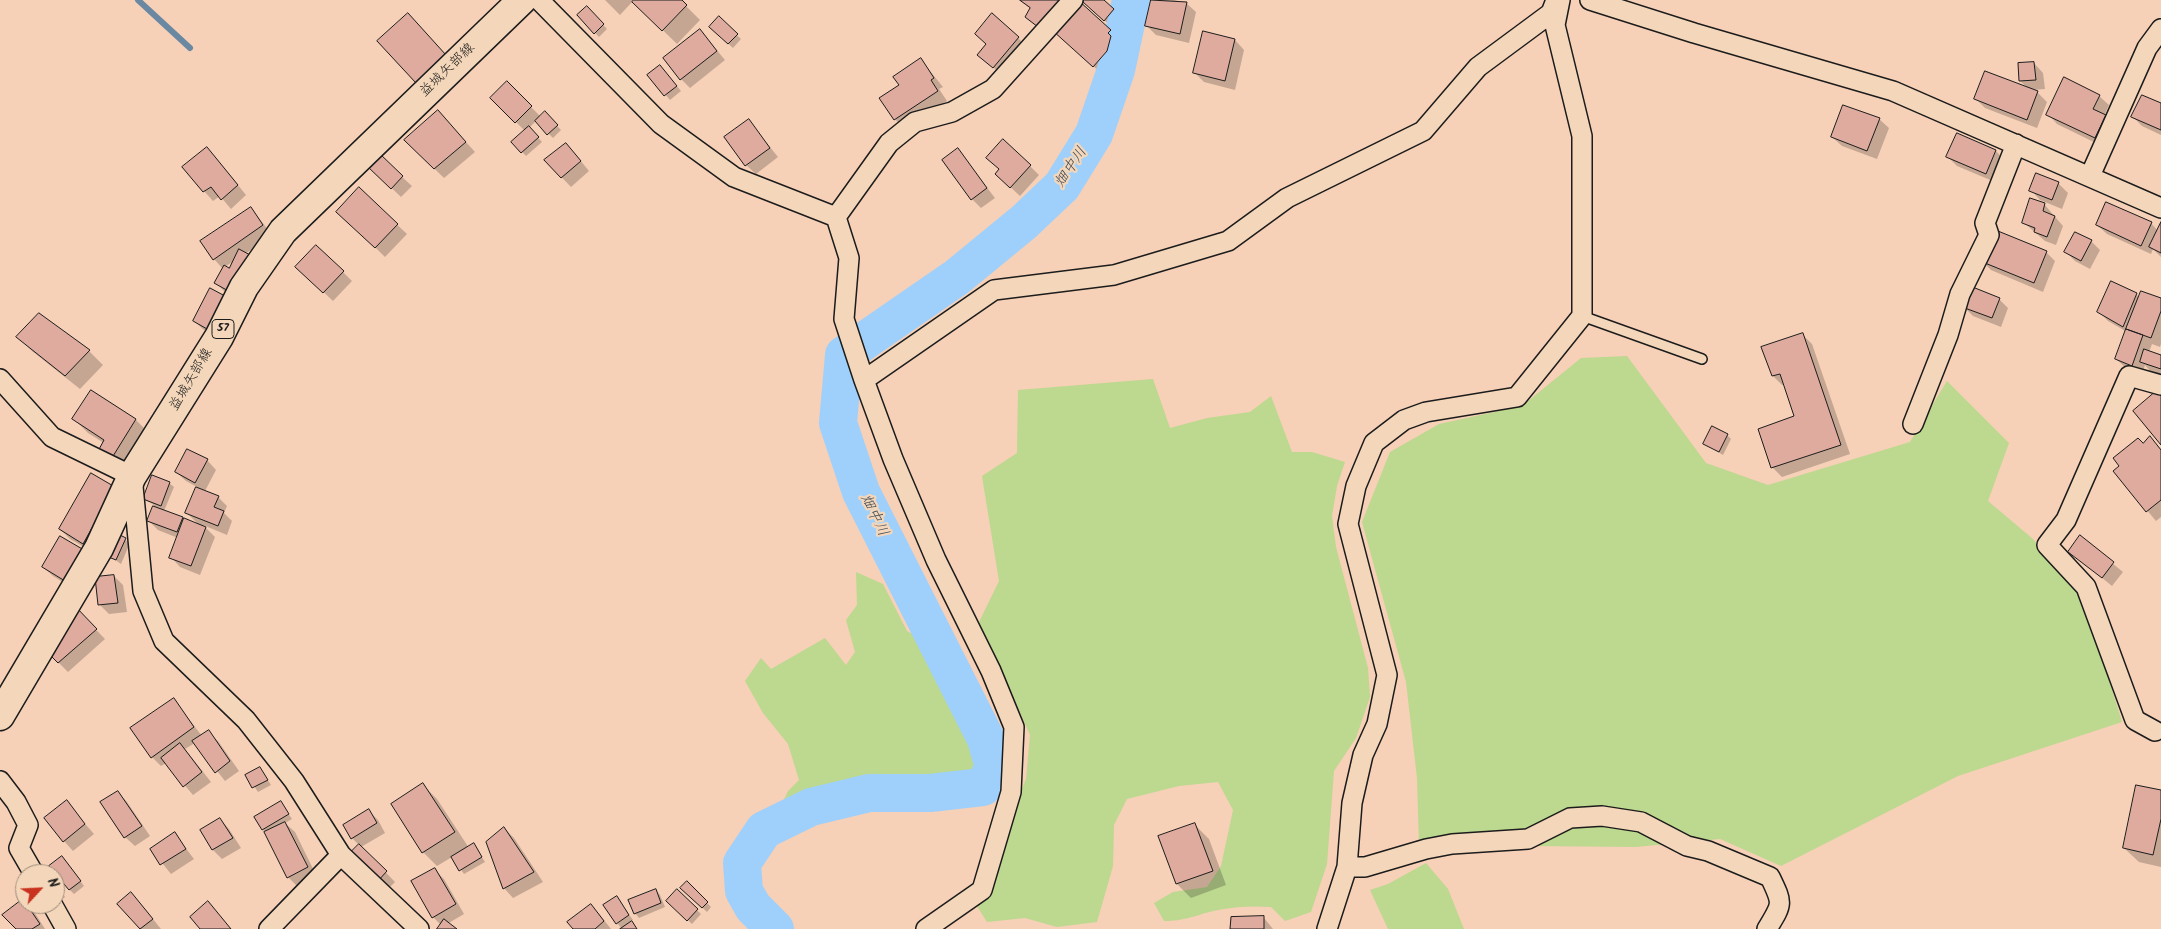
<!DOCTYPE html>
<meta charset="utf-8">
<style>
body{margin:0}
#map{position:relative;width:2161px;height:929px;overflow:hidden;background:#f6d0b7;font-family:Kalam,sans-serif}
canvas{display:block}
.north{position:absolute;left:15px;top:864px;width:50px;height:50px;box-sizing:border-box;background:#f4d7ba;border:1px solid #9e8c7b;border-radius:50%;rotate:65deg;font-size:14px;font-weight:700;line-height:20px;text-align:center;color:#1c1c1c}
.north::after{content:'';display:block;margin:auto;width:18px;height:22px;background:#c8321e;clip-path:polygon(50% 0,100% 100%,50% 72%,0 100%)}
</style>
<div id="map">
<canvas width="2161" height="929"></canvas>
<div class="north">N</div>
</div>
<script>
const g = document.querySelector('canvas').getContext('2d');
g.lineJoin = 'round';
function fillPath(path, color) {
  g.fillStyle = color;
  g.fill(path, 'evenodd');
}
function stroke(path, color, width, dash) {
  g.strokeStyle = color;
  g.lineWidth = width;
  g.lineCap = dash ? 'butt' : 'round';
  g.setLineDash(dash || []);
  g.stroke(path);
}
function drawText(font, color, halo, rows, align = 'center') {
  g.font = font + ' Kalam,"Klee One",sans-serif';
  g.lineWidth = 4.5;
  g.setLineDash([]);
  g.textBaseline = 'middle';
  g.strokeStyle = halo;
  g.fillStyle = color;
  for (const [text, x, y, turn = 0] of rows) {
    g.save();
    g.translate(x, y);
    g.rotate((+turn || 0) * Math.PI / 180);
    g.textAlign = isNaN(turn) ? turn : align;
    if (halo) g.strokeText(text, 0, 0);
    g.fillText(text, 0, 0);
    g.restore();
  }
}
fillPath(new Path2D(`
 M1627,356l79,107 62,22 142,-43 37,-61 62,62 -21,58 45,38 52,64 37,119 -164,54 -177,90 -61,-27 -84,8 -217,-2 -2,-67 -11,-96 -44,-160 28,-70 49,-28 83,-18 59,-48z
 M1153,379l17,49 37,-10 43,-6 21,-16 21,56h20l33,10 -8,24 -5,30 4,31 32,121 2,29 -14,41 -22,33 -7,93 -16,48 -26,9 -14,-14c-15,-1 -31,-1 -47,2 -23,3 -34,12 -60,12l-10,-18 19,-11 34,-5 14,-21 12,-56 -15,-28 -39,4 -52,13 -13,26 -1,41 -16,56 -40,5 -32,-9 -38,4 -12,-19 51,-124 4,-44 -51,-113 20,-41 -17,-105 35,-23 1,-63z
 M856,572l27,12 24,47 22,12 52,99 7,23 -12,15c-50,5 -104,3 -154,14 -13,3 -26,13 -40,10l6,-13 11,-11 -11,-36 -25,-31 -18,-32 16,-23 10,11 54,-31 21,27 9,-13 -9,-32 11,-15z
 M1426,863l22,26 16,40h-76l-18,-39 18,-6z`), '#bdd88f');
fillPath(new Path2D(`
 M605,0h75l20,20 -23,24 -44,-43 -13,14z
 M1019,0l59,2 42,38 -4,3 4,4 -4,13 -13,15 -50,-46 -5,6 -12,-9 -9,-10 4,-7z
 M1086,0h16l20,20 -8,9 -20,-18z
 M1152,0h22l12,3 10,9 -7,31 -33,-8 -9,-9z
 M587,7l20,22 -8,8 -21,-22z
 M719,18l22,21 -8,9 -23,-21z
 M700,30l25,30 -35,28 -9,-9z
 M1018,38l9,9 -24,29 -24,-21 8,-10z
 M1235,40l9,10 -9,40 -31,-8 -9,-9z
 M921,60l22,27 -4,2 8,12 -43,28 -9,-10 6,-33z
 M2034,63l9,10 2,16 -14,1 6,2 10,10 -10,26 -52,-20 -9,-9 53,-10 -9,-8z
 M664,71l17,20 -11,9 -21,-25z
 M507,83l34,34 4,-4 16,17 -8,8 -17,-17 -7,7 13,14 -16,14 -13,-14 12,-11 -33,-33z
 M2099,96l10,9 -5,11 11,10 -11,21 -47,-23 -9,-10z
 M2161,105v30l-19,-9 -9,-9z
 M1879,119l10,9 -12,31 -35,-13 -10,-9z
 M447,121l28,31 -31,26 -39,-38z
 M749,121l29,36 -22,17 -10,-9z
 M1957,135l39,16 9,10 -10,21 -38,-16 -9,-9z
 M958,150l37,48 -14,10 -9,-9z
 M575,154l14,17 -18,16 -25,-26z
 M216,158l30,37 -15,14 -11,-13 -7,5 -9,-10z
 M1030,166l9,9 -19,21 -14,-13 -6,-13z
 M378,175l24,2 10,9 -11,11z
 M2037,175l22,9 9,9 -6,16 -22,-9 -9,-10z
 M359,189l48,45 -22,23 -47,-46z
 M2044,204l19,22 -7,19 -11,-4 -22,-19z
 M251,208l21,27 -27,19 -3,47 -17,-9 -9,-9 7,-14 -9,-10zM235,260l-5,10 -5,-3z
 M2151,223l7,8 3,-6v32l-8,-8 -2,5 -44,-20 -10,-9z
 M2091,241l9,9 -10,19 -15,-8 -9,-9z
 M2046,252l9,9 -12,31 -52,-22 -9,-9z
 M297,267l46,5 9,9 -19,20z
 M2136,294l4,4 21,2v44l-1,3 -8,-3 -3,8 12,4v18l-11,-3 -5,-6 -3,10 -16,-7 -10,-9 11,-27 -19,-11 -10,-10z
 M224,297l-7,41 -13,-8 -10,-9z
 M1999,299l9,9 -7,19 -28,-11 -9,-9z
 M1803,335l9,9 38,110 -68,23 -9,-9 -13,-39 36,-12 -11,-33 -3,1 -9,-9z
 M18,337l71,14 14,14 -23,24 -48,-38z
 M91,391l45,29 14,14 -26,40 -20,-31 -16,-10 -14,-14z
 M1727,435l4,4 -8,16 -18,-11z
 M2150,438l11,11v68l-5,4 -42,-50z
 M207,460l9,10 -11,21 13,6 9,9 -3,7 8,8 -5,14 -24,-10 12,12 -15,38 -20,-8 -9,-10 7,-19 -20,-8 -9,-9 5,-16 -10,-6 25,-16 5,4 -10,24 35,14 -12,-12 10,-26 -11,-6 -10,-9z
 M124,497l-31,55 -23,-13 -10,-10z
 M117,535l13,8 -9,21 -13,-9z
 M60,537l15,53 -22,-14 -10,-9z
 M2080,537l43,35 -11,14 -42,-34z
 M114,576l9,9 4,27 -18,2 -9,-9 -4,-27z
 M74,607l31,32 -37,33 -21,-21z
 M173,699l29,37 6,-4 10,9 21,30 -14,10 -30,-38 -10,6 26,33 -18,13 -27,-32 -5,3 -9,-9z
 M260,768l11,17 -13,7 -11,-17z
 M423,785l14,14 32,49 5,-3 11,17 -21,12 -12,-17 -15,9 -14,-14z
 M118,792l9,10 23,34 -15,10 -10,-9z
 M2161,792v75l-22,-5 -15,-14z
 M66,802l28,32 -21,17 -9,-10z
 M281,803l11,16 -7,4 10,9 22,45 -20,9 -9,-9 -25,-48z
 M369,811l9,9 7,13 -24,14 34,35 -8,8 -36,-36 8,-9 -7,-7z
 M220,819l9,10 12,19 -19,11 -9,-9 -11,-20z
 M1195,825l14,14 17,46 -35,13 -14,-14z
 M504,828l10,10 29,44 -30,16 -9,-10z
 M175,834l19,25 -23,15 -20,-25z
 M66,862l18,24 -10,8 -5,-5z
 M435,870l9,9 20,35 -17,10 8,5h-17l3,-4 -8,-8z
 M55,882l10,15 -5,4 -5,-5z
 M687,883l24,24 -4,5 -25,-24z
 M656,890l4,5 5,12 -26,11 -4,-5z
 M677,891l24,23 -9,10 -24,-23z
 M617,898l16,22 -3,1 7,8h-15l-5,-6z
 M140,903l21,26h-21l-21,-25z
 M25,904l8,6 12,19h-27z
 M590,906l10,9 11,14h-37z
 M1264,918l9,11h-41z`), '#0003');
stroke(new Path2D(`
 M138,0l52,48`), '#6b88a2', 6);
stroke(new Path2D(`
 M775,929l-22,-22 -9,-16 -2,-28 22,-33 47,-23 58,-14h61l53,-6 11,-19 -8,-29 -125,-247 -23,-69 6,-68 113,-78 67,-55 38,-36 32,-52 22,-64 15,-70`), '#9fd0fb', 38);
const building = new Path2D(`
 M634,0h48l5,5 -25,26 -30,-29z
 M1020,0h40l-22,27 -13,-10 5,-9z
 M1078,0l33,30 -3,3 3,3 -4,15 -14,16 -41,-37z
 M1085,0h19l10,9 -10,12 -21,-19z
 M1151,0l36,2 -7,32 -35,-8z
 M587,6l17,18 -10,10 -17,-19z
 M408,13l38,42 -30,28 -39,-42z
 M992,13l27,24 -26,31 -16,-13 9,-11 -11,-10z
 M719,16l19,18 -10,10 -19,-17z
 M700,29l17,22 -37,29 -17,-22z
 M1203,31l32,8 -10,42 -32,-8z
 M921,58l13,20 -3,2 7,11 -44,29 -15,-22 20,-13 -6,-8z
 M2034,62l2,18 -17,1 -1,-18z
 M660,65l17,21 -13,10 -17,-21z
 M1985,71l53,20 -11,29 -53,-21z
 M2064,77l36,18 -7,14 13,6 -11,23 -49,-23z
 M507,81l25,25 -17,17 -25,-25z
 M2142,95l19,8v27l-30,-13z
 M1843,105l37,13 -13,33 -36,-14z
 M438,110l28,32 -32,27 -30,-29z
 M545,111l13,14 -11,10 -12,-14z
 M749,119l21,29 -25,18 -21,-29z
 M529,126l10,11 -18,16 -10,-11z
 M1957,133l39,17 -10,24 -40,-17z
 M1003,139l28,26 -21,23 -15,-14 4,-5 -13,-11z
 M566,143l15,18 -20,17 -17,-18z
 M207,147l31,38 -17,15 -10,-13 -8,5 -21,-25z
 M958,148l29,40 -16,12 -29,-40z
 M379,153l24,23 -12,13 -24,-23z
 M2036,173l23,9 -7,18 -23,-9z
 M359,187l39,37 -23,24 -39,-36z
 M2030,198l15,5 -2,8 12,5 -8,21 -13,-5 1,-4 -13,-5z
 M2106,202l46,20 -11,24 -45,-21z
 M251,207l12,18 -50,35 -13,-19z
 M2161,222v31l-12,-6z
 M1993,229l54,22 -13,32 -54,-22z
 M2075,232l17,8 -11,21 -17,-9z
 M316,245l28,26 -21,22 -28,-26z
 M239,249l13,7 -20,37 -18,-10 10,-18 5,3z
 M2111,281l26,12 -14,34 -26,-15z
 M1970,286l30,12 -8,20 -30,-11z
 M210,288l15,8 -18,33 -14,-8z
 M2141,291l20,7v13l-10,27 -25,-9z
 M39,313l51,37 -25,26 -49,-39z
 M2126,329l17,6 -11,31 -17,-7z
 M1803,333l38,112 -70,23 -13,-39 36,-13 -14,-42 -8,2 -11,-29z
 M2144,349l17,6v14l-21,-7z
 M2161,387v58l-28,-34z
 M91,390l45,29 -26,42 -13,-8 7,-13 -32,-21z
 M1712,426l16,8 -9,18 -16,-8z
 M2150,436l11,14v50l-15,12 -33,-41 6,-5 -6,-8 25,-20 5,5z
 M187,449l21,10 -13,24 -20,-11z
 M91,473l24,14 -32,57 -24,-15z
 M152,475l18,7 -9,24 -18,-7z
 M196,487l23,9 -5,11 10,4 -6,15 -33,-13z
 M153,506l30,11 -6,15 -30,-11z
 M184,518l22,9 -15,39 -22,-8z
 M116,533l10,5 -10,22 -10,-4z
 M2080,535l34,27 -12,16 -34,-26z
 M60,536l24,14 -19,31 -23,-14z
 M114,575l4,28 -20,2 -3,-28z
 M74,605l23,24 -39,34 -12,-12z
 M174,698l20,29 -43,31 -21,-30z
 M209,730l21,31 -15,12 -23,-32z
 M180,743l22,29 -19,15 -22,-29z
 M260,767l8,13 -16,8 -7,-13z
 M423,783l32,49 -33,21 -31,-49z
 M2136,785l25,5v29l-8,36 -30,-7z
 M118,791l24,35 -18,12 -24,-36z
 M67,800l18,24 -22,18 -19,-24z
 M281,801l8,13 -27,16 -8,-13z
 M369,809l8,14 -26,16 -8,-14z
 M220,818l13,20 -21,12 -12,-20z
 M285,822l23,45 -21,11 -23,-46z
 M1195,823l18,48 -37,13 -18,-48z
 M504,827l30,45 -31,17 -17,-47z
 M175,832l11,17 -26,16 -10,-16z
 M474,843l8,14 -23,14 -8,-14z
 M359,844l28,27 -10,11 -28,-28z
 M62,856l19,25 -12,9 -20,-24z
 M435,868l21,36 -24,14 -21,-37z
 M687,881l21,21 -6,6 -22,-20z
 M656,889l5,14 -27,11 -6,-14z
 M677,889l21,20 -11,12 -21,-20z
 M131,892l22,27 -13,10 -23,-25z
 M617,896l12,19 -13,9 -13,-19z
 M23,899l17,25 -8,5h-16l-14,-14z
 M208,901l23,28h-31l-10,-12z
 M591,904l13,17 -9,8h-22l-6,-7z
 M1264,916v13h-34l1,-12z
 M444,919l13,10h-20z
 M632,921l5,8h-17z`);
fillPath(building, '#deab9e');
stroke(building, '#1c1c1c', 1);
const lane = new Path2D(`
 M1582,316l120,43`);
const street = new Path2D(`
 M539,0l122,124 73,53 102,40 13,41 -5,61 20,61 29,79 43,101 55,111 23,56 -3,65 -29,98 -56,39
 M1590,0l104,33 199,58 268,117
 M2090,176l57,-128 14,-19
 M836,217l53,-74 26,-21 37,-10 41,-23 80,-89
 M0,379l52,58 80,39 11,115 21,50 82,79 48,61 47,74 78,74
 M864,380l130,-90 120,-15 114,-34 59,-43 136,-67 55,-64 73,-54 5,-13
 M1913,424l35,-89 12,-41 29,-59 -4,-12 31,-79
 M2155,731l-20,-11 -49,-133 -39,-42 19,-25 63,-144 32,9
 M0,781l16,21 12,23 -9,23 15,26
 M1347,867h18l61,-18 26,-5 76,-5 42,-21 32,-2 39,6 46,24 21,5 62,26c13,27 13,26 -3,52
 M52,904l14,25
 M269,929l72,-74
 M1327,929l20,-62 5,-64 11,-48 14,-31 10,-49 -39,-151 8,-38 18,-43 30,-23 22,-8 91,-15 65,-81v-180l-27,-111 5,-25`);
const primary = new Path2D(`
 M0,716l99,-168 33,-72 87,-139 25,-50 39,-56 239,-231`);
stroke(lane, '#1c1c1c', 12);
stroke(street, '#1c1c1c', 22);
stroke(primary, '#1c1c1c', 31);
stroke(lane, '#f4d7ba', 9);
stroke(street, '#f4d7ba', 19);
stroke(primary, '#f4d7ba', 28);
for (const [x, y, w] of [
 [223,329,22]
]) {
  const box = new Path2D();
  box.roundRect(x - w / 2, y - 9.5, w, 19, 4);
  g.fillStyle = '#f4d7ba';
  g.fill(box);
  stroke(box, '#1c1c1c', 1);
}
drawText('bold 12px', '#1c1c1c', null, [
 ["57",223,329]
]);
drawText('14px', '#1c1c1c', '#f4d7ba', [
 ["益城矢部線",448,71,-44],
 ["益城矢部線",192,380,-59]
]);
drawText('italic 15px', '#3d4954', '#f4d7ba', [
 ["畑中川",1072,168,-56],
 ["畑中川",873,516,64]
]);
</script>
